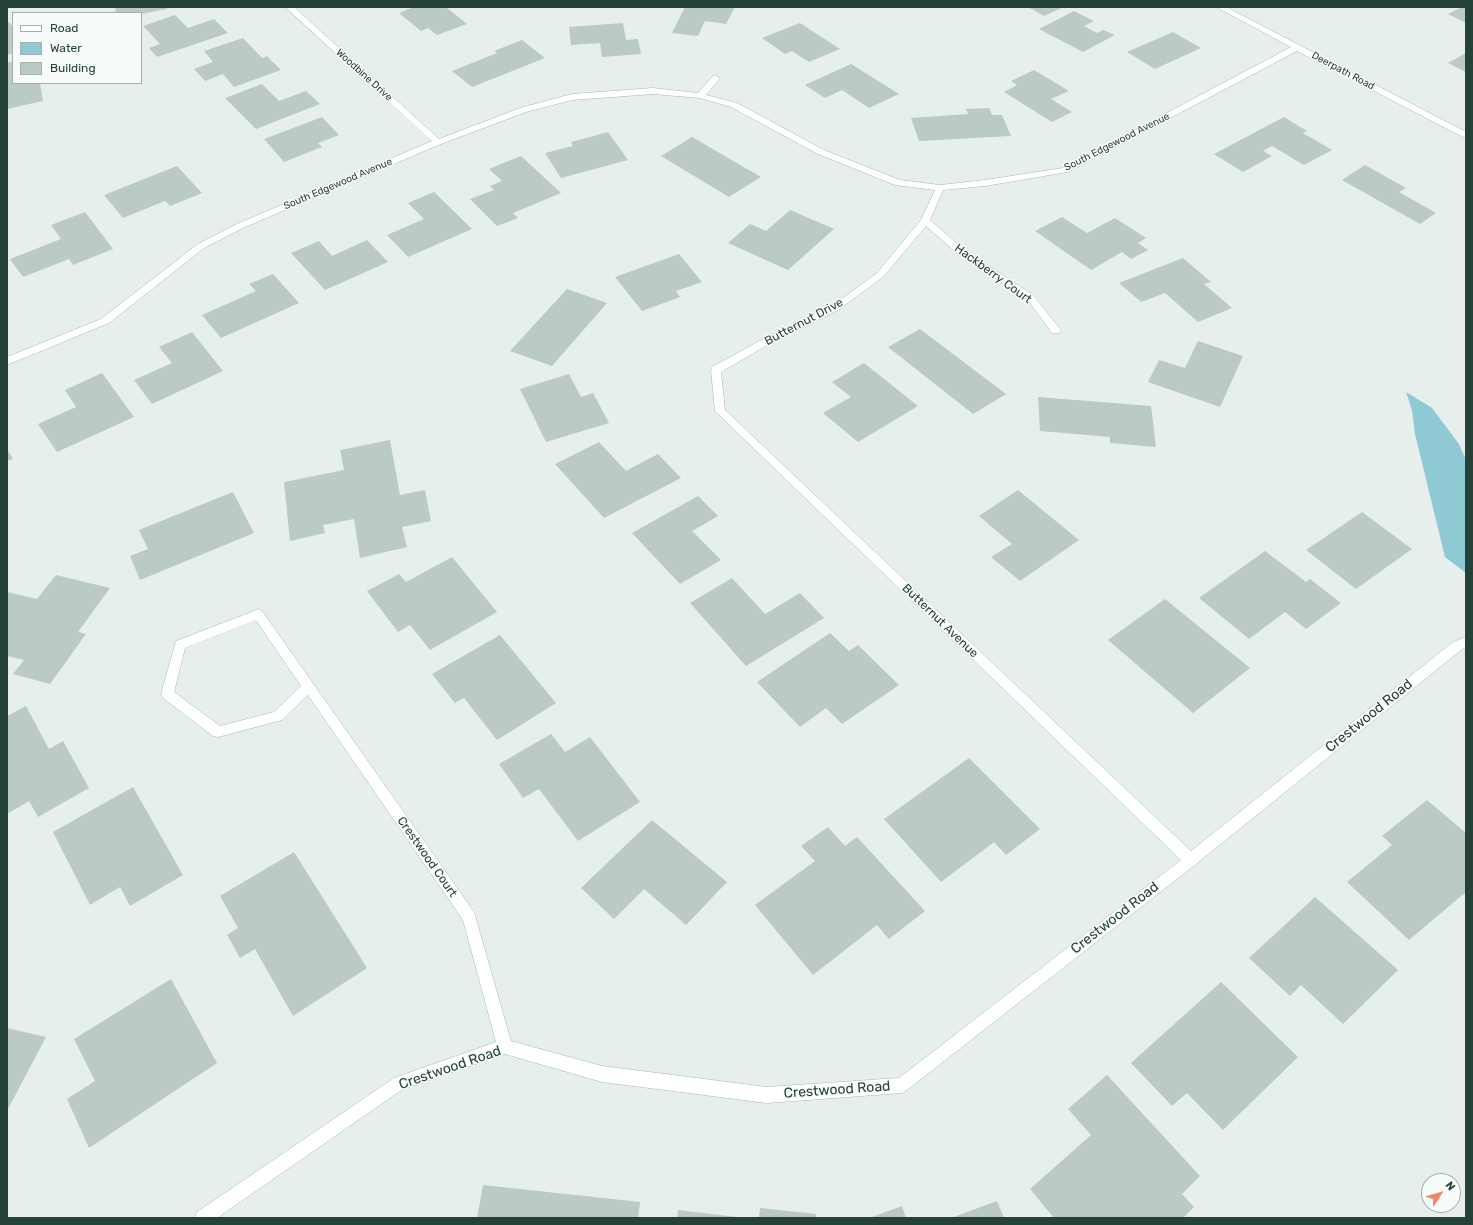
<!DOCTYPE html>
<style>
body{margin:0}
#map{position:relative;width:1473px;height:1225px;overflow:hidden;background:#e6efeb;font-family:Rubik,sans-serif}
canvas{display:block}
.frame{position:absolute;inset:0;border:8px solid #24423a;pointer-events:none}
.legend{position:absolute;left:12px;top:12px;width:130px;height:72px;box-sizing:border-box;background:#f7fbf9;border:1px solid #a3b1ad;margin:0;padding:5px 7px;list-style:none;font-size:12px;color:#24423a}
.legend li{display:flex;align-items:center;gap:8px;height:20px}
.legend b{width:20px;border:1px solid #a3b1ad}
.north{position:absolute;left:1421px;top:1173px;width:40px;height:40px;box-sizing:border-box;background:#f7fbf9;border:1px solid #a3b1ad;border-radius:50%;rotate:53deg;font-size:11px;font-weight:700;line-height:16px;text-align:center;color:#24423a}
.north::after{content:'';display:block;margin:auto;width:14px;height:18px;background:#f4845f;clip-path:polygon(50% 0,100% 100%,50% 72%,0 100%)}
</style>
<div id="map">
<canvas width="1473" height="1225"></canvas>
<div class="frame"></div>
<ul class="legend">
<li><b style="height:5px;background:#fff"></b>Road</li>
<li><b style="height:11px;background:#8ec9d4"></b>Water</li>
<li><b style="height:11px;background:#bbcac4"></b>Building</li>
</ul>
<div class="north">N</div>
</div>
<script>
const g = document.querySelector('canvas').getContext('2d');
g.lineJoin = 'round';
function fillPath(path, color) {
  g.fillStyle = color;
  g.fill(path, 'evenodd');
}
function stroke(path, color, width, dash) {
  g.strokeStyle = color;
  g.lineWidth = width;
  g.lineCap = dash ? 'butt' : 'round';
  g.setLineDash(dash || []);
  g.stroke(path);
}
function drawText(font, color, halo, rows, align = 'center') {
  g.font = font + ' Rubik,sans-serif';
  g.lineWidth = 3;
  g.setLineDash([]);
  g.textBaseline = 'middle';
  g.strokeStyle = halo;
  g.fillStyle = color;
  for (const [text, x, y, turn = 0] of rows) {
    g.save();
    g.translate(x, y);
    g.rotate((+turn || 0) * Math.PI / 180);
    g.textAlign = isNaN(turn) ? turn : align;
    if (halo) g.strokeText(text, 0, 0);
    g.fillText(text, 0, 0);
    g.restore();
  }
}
fillPath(new Path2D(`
 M1406,392l26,16 27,36 7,16v113l-21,-16 -30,-123 -3,-24z`), '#8ec9d4');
fillPath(new Path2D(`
 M115,7h52v2l-26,5 -25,-1z
 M414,7h32l21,17 -30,11 -9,-7 -7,3 -22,-18z
 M685,7h50l-9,17 -21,-3 -7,15 -26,-3z
 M1028,7h36l-20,9z
 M1462,7h4v16l-18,-9z
 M1074,11l20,10 -10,5 13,7 6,-3 12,5 -32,17 -44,-23z
 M175,15l13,13 26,-9 14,14 -71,24 -8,-9 11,-4 -17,-18z
 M7,20l6,7v26l-6,2z
 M623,23l3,17 12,-1 3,15 -39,3 -2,-14 -29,2 -2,-18z
 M800,23l40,26 -31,13 -17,-11 -7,3 -23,-16z
 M1173,32l28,16 -46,21 -28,-17z
 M243,38l19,20 5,-2 14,14 -47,17 -11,-13 -18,7 -11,-12 19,-7 -9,-11z
 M522,40l23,18 -73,29 -20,-16 45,-18 -3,-2z
 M1466,53v19l-18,-9z
 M13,61v22h27l3,18 -36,8v-46z
 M851,64l48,30 -30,14 -27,-18 -17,8 -20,-13z
 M1034,70l35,21 -18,8 21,13 -20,10 -48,-30 13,-7 -6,-4z
 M262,84l17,17 27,-10 14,13 -64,25 -31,-31z
 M989,108l3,7h10l9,21 -92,5 -8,-23 57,-4 -2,-5z
 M322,117l17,18 -21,8 4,4 -38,15 -20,-23z
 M1284,117l23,14 -4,2 29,17 -28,15 -32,-19 -9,5 9,5 -29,16 -29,-18z
 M608,132l20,28 -67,18 -16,-25 28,-7 -2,-4z
 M692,137l69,40 -32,20 -68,-41z
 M521,156l40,37 -48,20 5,5 -21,8 -27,-27 24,-9 -4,-4 12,-5 -13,-12z
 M1365,165l41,23 -7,4 37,21 -16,11 -78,-44z
 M177,166l25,27 -32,13 -5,-5 -42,17 -19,-23z
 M434,192l38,37 -64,28 -21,-22 37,-16 -16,-16z
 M790,210l44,19 -46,41 -60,-27 22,-19 16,7z
 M85,212l28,37 -40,16 -4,-6 -46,18 -13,-18 51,-20 -10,-14z
 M1062,217l25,16 28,-15 31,20 -8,5 10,7 -17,9 -9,-7 -31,18 -56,-39z
 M367,240l21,22 -63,28 -34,-37 28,-12 13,15z
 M679,254l23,28 -26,9 4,6 -38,14 -27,-34z
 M1183,258l28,24 -7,2 28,24 -34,14 -33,-29 -24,9 -22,-19z
 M273,274l26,29 -78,35 -19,-23 54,-24 -7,-7z
 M567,289l40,14 -55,63 -42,-15z
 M920,329l86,65 -33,20 -85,-67z
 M192,332l31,39 -71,33 -18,-24 38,-17 -13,-16z
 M1198,341l45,15 -23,51 -72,-25 11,-22 26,8z
 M864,363l54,43 -60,36 -35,-29 28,-16 -19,-15z
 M102,373l32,44 -77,35 -19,-28 38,-17 -11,-17z
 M569,374l12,23 12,-4 16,30 -63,19 -26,-53z
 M1038,397l113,9 5,41 -46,-4v-6l-70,-6z
 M390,440l10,55 25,-5 6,31 -29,6 5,20 -47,11 -6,-39 -31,6 2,8 -35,8 -6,-59 60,-12 -4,-20z
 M599,442l27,29 32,-17 23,24 -77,40 -49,-54z
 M7,449l6,10 -6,2z
 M1018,490l61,50 -59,41 -29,-24 21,-13 -33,-28z
 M233,492l21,41 -114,47 -10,-24 18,-7 -9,-19z
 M698,496l20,20 -26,15 29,29 -41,24 -48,-51z
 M1362,512l50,37 -56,40 -50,-39z
 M1265,551l41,31 4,-3 31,24 -35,26 -21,-17 -36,27 -50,-41z
 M452,557l45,55 -67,38 -20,-25 -12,7 -31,-41 32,-17 7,8z
 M56,575l54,13 -32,44 8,2 -36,50 -37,-10 11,-14 -17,-4v-64l30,7z
 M732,578l33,36 35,-21 24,25 -78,48 -56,-63z
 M1165,599l85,69 -57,45 -85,-73z
 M830,633l19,18 9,-6 41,40 -57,39 -16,-16 -26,19 -43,-45z
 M500,635l56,68 -59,37 -33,-42 -9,5 -23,-29z
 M26,706l23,43 14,-8 26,47 -51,29 -9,-16 -22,13v-98z
 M551,734l14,18 25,-15 50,65 -62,39 -39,-52 -16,9 -24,-34z
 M969,758l71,71 -34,26 -12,-13 -53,40 -57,-63z
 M133,787l50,88 -53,31 -10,-19 -30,18 -37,-73z
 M1427,800l39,33v59l-57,48 -62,-58 45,-37 -10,-9z
 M652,820l75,62 -41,43 -42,-36 -30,30 -33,-31z
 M828,827l17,19 12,-9 68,74 -36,28 -12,-14 -64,50 -58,-70 60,-44 -14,-15z
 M294,852l73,116 -74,48 -38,-67 -15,9 -13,-23 11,-7 -18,-32z
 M1315,897l83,73 -55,54 -42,-39 -11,11 -41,-38z
 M171,979l46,84 -128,85 -22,-49 28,-18 -21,-42z
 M1221,982l77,75 -75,73 -36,-37 -15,13 -41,-43z
 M7,1028l39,9 -39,74z
 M1107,1075l93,101 -18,18 12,13 -11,11h-129l-24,-29 61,-54 -23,-26z
 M483,1185l157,17 -2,16h-161z
 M997,1201l7,17h-53z
 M902,1206l4,12h-37z
 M760,1208l56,6v4h-57z
 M678,1210l59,7v1h-60z`), '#bbcac4');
const minor = new Path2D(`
 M285,7h9l145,132 81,-31 52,-14 81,-6 45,5 15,-17h3l4,2 -14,17 31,8 87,47 76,30 40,5 45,-5 78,-12 228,-121 -75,-40h10l240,125v6l-3,-1 -166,-86 -229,121 -83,14 -42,4 -13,30 33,29 70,46 27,34 1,2 -1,2h-8l-25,-34 -70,-46 -31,-27 -43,51 -45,33 -67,33 -50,29 4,38 466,441 262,-209 13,-5v10l-5,3 -265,214 -289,226 -5,3 -135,10 -165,-21 -97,-28 -102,35 -186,129h-22l2,-6 197,-134 102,-36 -33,-122 -155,-225 -26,25 -64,17 -5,-1 -50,-38 -2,-4 15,-53 78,-30 4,-2 4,2 212,301 37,129 91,25 165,21 132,-9 282,-218 -466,-449 -4,-41 1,-3 51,-28 69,-33 45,-33 44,-53 14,-30 -40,-5 -77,-31 -87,-47 -31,-9 -47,-4 -81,6 -46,12 -85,32 -196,83 -41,21 -95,75 -102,42v-8l94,-38 97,-75 41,-21 193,-82zM256,620l45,66 -27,26 -54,14 -46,-34 11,-44z`);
stroke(minor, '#a8b8b2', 1);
fillPath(minor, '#fff');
drawText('10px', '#24423a', '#f7fbf9', [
 ["Deerpath Road",1343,71,28],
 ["Woodbine Drive",364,75,42],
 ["South Edgewood Avenue",1117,142,-27],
 ["South Edgewood Avenue",338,184,-23]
]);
drawText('12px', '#24423a', '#f7fbf9', [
 ["Hackberry Court",993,274,36],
 ["Butternut Drive",804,322,-28],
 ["Butternut Avenue",940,621,44],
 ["Crestwood Court",427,857,55]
]);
drawText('14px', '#24423a', '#f7fbf9', [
 ["Crestwood Road",1369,716,-39],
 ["Crestwood Road",1115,918,-38],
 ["Crestwood Road",450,1068,-19],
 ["Crestwood Road",837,1090,-4]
]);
</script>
